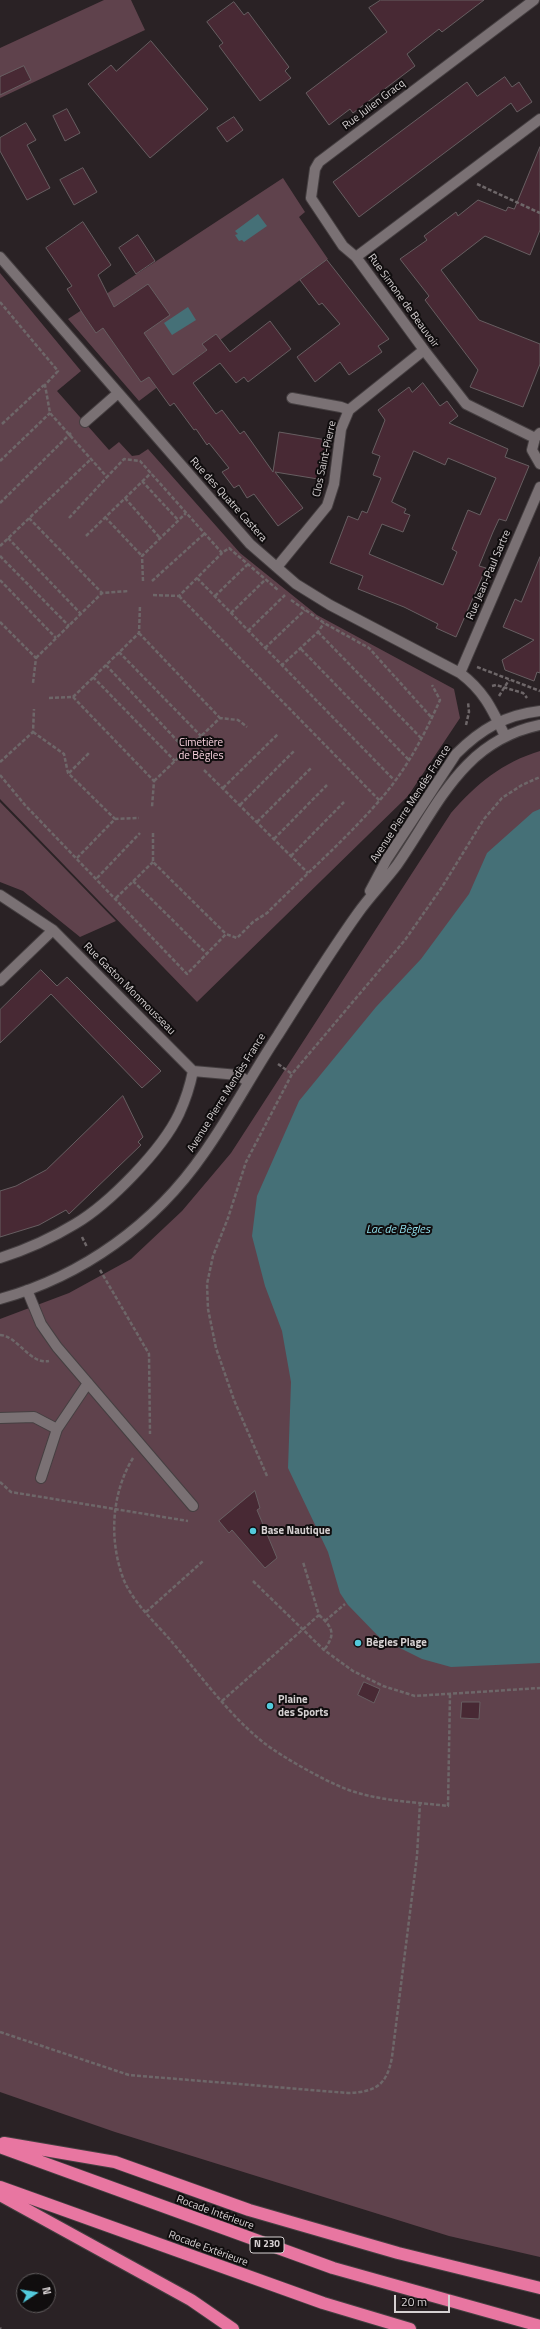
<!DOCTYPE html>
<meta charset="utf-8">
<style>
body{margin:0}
#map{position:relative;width:540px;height:2329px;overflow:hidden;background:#2a2225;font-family:"Titillium Web",sans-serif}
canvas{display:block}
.north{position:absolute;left:16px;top:2273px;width:40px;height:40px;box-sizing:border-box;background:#100d0e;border:1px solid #5f5b5c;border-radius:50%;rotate:78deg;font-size:11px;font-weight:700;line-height:16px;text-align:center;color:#d6d1d2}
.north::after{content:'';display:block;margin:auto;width:14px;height:18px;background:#53cadc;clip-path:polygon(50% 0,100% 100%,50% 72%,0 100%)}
.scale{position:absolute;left:394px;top:2295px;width:56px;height:18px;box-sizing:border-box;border:2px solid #d6d1d2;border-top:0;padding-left:5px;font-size:12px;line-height:14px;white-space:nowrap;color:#d6d1d2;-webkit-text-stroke:3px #100d0e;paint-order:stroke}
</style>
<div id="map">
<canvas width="540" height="2329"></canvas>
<div class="north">N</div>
<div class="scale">20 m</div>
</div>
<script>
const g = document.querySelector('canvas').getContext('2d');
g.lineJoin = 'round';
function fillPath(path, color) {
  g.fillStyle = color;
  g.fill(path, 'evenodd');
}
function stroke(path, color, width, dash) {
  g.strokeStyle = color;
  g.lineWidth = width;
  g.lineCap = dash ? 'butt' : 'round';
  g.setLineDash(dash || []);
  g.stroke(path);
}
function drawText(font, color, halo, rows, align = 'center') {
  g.font = font + ' "Titillium Web",sans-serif';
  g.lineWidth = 4;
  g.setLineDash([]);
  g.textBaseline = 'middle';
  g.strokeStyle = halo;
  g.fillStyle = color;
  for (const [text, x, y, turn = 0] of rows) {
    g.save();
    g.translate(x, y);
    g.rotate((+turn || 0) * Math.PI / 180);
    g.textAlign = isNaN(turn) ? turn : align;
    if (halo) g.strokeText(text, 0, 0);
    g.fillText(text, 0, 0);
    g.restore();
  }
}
fillPath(new Path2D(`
 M104,0h27l14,30 -145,68v-50z
 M283,178l22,34 -6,5 29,42 -189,142 -71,-82z
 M0,273l81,98 -24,20 52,59 10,-8 13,14 7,-1 9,-6 92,104 77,62 137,74 6,29 -52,78 -211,206 -197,-203z
 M540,751v1506l-91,-21 -334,-104 -115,-40v-773l69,-26 62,-34 51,-48 49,-58 220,-340c25,-29 52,-51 89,-62z
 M0,802l116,119 -36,16 -57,-46 -23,-9z`), '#5f424c');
fillPath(new Path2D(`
 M258,214l9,12 -23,16 -2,-2 -3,1 -4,-6 3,-1 -3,-3z
 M188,307l8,13 -24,15 -8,-12z
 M540,809v854l-89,4 -29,-8 -42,-21 -32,-33 -8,-12 -12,-41 -40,-84 3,-86 -9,-51 -17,-45 -13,-50 5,-40 42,-95 77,-94 45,-48 48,-65 18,-41 46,-41z`), '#457077');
const building = new Path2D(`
 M381,0h103l-42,32 -3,-3 -32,25 8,12 -62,47 -3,-4 -21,16 -23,-32 81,-61 -18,-24z
 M234,2l10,13 4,-3 41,55 -4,4 6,7 -31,23 -41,-55 4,-3 -16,-21z
 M151,41l57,68 -58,49 -62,-74 23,-19 5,6z
 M24,66l7,14 -31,15v-18z
 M505,77l7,10 7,-5 13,20 -15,10 -6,-9 -152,114 -26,-35 134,-100 10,14z
 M67,109l13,24 -15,8 -12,-25z
 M234,117l9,13 -16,12 -10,-14z
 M26,123l10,17 -9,5 23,43 -23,12 -27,-49v-13z
 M540,147v83l-10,25 -45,-19 -44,34 38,50 61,24v20l-17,43 -53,-20 8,-17 -53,-70 4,-4 -29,-37 27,-19 -3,-4 32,-24 2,4 20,-16 28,11 2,-4 6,2z
 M83,168l14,24 -23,13 -14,-25z
 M83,222l28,43 -13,10 16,32 34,-23 22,31 -26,18 29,42 34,-25 -5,-6 14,-10 14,18 40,-31 21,28 -43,33 -4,-5 -8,6 -16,-20 -27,20 23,31 6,-4 18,24 4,-3 29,41 6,-40 48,8 -5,32h-2l-2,7 -43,-7 28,36 -25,18 -24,-32 -7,4 -8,-13 -5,3 -12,-16 7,-4 -20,-25 -2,2 -11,-16 -2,1 -20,-27 -4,3 -21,-29 -8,5 -38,-54 -7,5 -13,-19 -16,-25 5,-3 -26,-38z
 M138,235l17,26 -19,13 -17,-26z
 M327,260l62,79 -11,7 4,6 -33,23 -9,-13 -25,20 -18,-25 43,-33 -18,-21 -3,2 -19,-25z
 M423,383l17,23 7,-5 11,15 -9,7 59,26 -3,8 24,9 -23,55 -7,-2 -6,13 -14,34 7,2 -30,69 -20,-9 2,-4 -34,-17 -46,-18 5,-13 -33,-13 18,-47 10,4 4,-9 5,2 14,-35 -8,-3 7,-19 -8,-3 13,-33 -7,-10 31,-23 3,5zM414,451l31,14 3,-7 48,20 -16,37 -12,-5 -16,39 5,3 -14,33 -74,-31 13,-30 21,8 7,-17 -6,-2 2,-4 -14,-7z
 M540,557v116l-3,-1 -3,9 -29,-11 -3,-10 32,-20 -31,-13 12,-28 6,3z
 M41,970l16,16 10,-9 94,94 -19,17 -91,-94 -51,49v-33z
 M123,1096l20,41 -5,5 3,3 -72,69 -3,-4 -27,15 -39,12v-46l16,-5 30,-16z
 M255,1491l5,17 -3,2 20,48 -12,10 -33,-38 -3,3 -10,-12z
 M364,1682l16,7 -6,14 -16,-8z
 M462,1702h18l-1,17 -18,-1z`);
fillPath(building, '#482934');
stroke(building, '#675e61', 1);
const minor = new Path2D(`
 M0,257l250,287 46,40 34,21 130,68c24,18 32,36 45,63
 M356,257l-13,-11 -32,-48 4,-29 4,-7 215,-162
 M292,398l49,9 8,3
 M85,422l32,-28
 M540,433l-5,5 -3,12 8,14
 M535,438l-69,-34 -42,-54 -68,-93 184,-138
 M277,567l50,-61 7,-22 7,-55 8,-19 75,-60
 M460,673l80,-186
 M370,891l17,-32 69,-105c25,-25 49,-39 84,-43
 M0,895l53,35 140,141 45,4 9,6
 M0,981l53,-51
 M0,1258c25,-8 52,-20 75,-34 34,-20 87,-74 104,-110 6,-13 11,-28 14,-43
 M27,1290l14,34 16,23 136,159
 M0,1299c83,-23 155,-75 204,-146 27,-38 48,-79 74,-118 26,-41 52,-83 80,-122 12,-17 27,-32 39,-48 41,-59 65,-124 143,-140
 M0,1418l34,-1 23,12
 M41,1478l16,-49 31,-46`);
const highway = new Path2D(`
 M4,2143l111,19 134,48 149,43 142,35
 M0,2147l333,121 207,58
 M0,2187l323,116 87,26
 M0,2195l191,105 42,29`);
stroke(minor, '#453f41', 12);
stroke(highway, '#453f41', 14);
stroke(new Path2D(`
 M477,184l63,29
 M0,302l58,69 -13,14 5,28 57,64 17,-18 16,2 82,92 7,-5 49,42
 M2,424l42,-39
 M0,461l50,-48
 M142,481l36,39
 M125,498l35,40
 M0,503l71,-70
 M105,517l37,39
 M29,518l73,75
 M69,518l38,-41
 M86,536l65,-63
 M8,538l73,76
 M0,546l91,-87
 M0,556l69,70
 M197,578l197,202
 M0,580l56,58
 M143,581l-1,-25 44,-43
 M152,581l52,-47
 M153,595l26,1 43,-43
 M179,596l201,205
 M215,596l32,-31
 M291,600l33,23 45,25 63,70
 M231,613l34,-33
 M0,622l36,36 -3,25
 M248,631l37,-36
 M318,632l103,106
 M139,633l81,85
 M265,648l40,-38
 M301,649l108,111
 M119,652l82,84
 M36,658l66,-65 27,-2
 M106,665l80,85
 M281,666l37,-34 6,-9
 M477,667l63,24
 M93,677l82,84
 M492,686l4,-1 27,8 4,5
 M499,696l10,-16
 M73,697l81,84 -2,26
 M49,698l24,-1 66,-64 1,-28
 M466,725l3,-13 -1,-10
 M33,732l31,22 4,19 47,46
 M0,762l33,-30 1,-23
 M204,770l104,103
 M69,773l20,-20
 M0,775l25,30 162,169 39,-40 11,4 16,-16 14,-9c37,-37 77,-72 112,-112 26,-29 45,-65 61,-101l-8,-15
 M154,781l66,-63 18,2 9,7
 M223,788l55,-54
 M240,805l54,-54
 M257,822l54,-54
 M153,833v29l73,72
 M274,839l53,-54
 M291,856l53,-54
 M77,858l38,-39 24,-1
 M97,878l43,-45
 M133,881l74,73
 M116,898l37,-36
 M278,1064l14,10
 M82,1237l5,10
 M100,1270l49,84 1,80
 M0,1335c18,1 30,30 49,26
 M133,1458c-21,34 -24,79 -11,117 8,25 33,47 50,67 29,34 57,73 92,101 20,15 59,37 82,46 32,12 68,13 102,17l2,-112
 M267,1476l-33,-76 -18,-52 -8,-39 -1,-25 6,-28 15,-38 18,-56 46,-88 113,-134 37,-53 42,-68 18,-21 20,-13 18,-8
 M0,1482l11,10 177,29
 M253,1581l71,69 29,21 30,15 32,10 125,-8
 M146,1612l57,-51
 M319,1615c14,13 17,19 5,35
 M325,1621l20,-17
 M222,1701l97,-86 -16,-53
 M0,2032l129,43 219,18c28,-1 39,-8 44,-36l25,-201 3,-53
 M0,2328l1,1`), '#6e6769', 2.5, [4, 2]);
stroke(minor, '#7a7174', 10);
stroke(highway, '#e876a1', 12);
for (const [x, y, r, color] of [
 [253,1531,4,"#53cadc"],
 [358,1643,4,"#53cadc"],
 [270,1706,4,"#53cadc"]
]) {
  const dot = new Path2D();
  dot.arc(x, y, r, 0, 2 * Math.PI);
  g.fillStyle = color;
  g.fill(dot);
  stroke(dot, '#100d0e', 1.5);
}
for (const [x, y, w] of [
 [267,2245,34]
]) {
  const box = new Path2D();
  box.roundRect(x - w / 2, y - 8, w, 16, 3);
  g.fillStyle = '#100d0e';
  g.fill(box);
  stroke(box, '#d6d1d2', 1);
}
drawText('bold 10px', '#d6d1d2', null, [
 ["N 230",267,2245]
]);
drawText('11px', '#d6d1d2', '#100d0e', [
 ["Rue Julien Gracq",374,105,-37],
 ["Rue Simone de Beauvoir",403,301,54],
 ["Clos Saint-Pierre",325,459,-78],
 ["Rue des Quatre Castera",228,500,48],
 ["Rue Jean-Paul Sartre",489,575,-67],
 ["Avenue Pierre Mendès France",411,804,-57],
 ["Rue Gaston Monmousseau",129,989,45],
 ["Avenue Pierre Mendès France",227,1093,-58],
 ["Rocade Intérieure",215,2213,20],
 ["Rocade Extérieure",208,2249,20]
]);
drawText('11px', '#fdd5e2', '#100d0e', [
 ["Cimetière",201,743],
 ["de Bègles",201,756]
]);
drawText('bold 11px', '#d6d1d2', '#100d0e', [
 ["Base Nautique",261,1531],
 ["Bègles Plage",366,1643],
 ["Plaine",278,1700],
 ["des Sports",278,1713]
], 'left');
drawText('italic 12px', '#8fdeea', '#100d0e', [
 ["Lac de Bègles",398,1230]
]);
</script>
